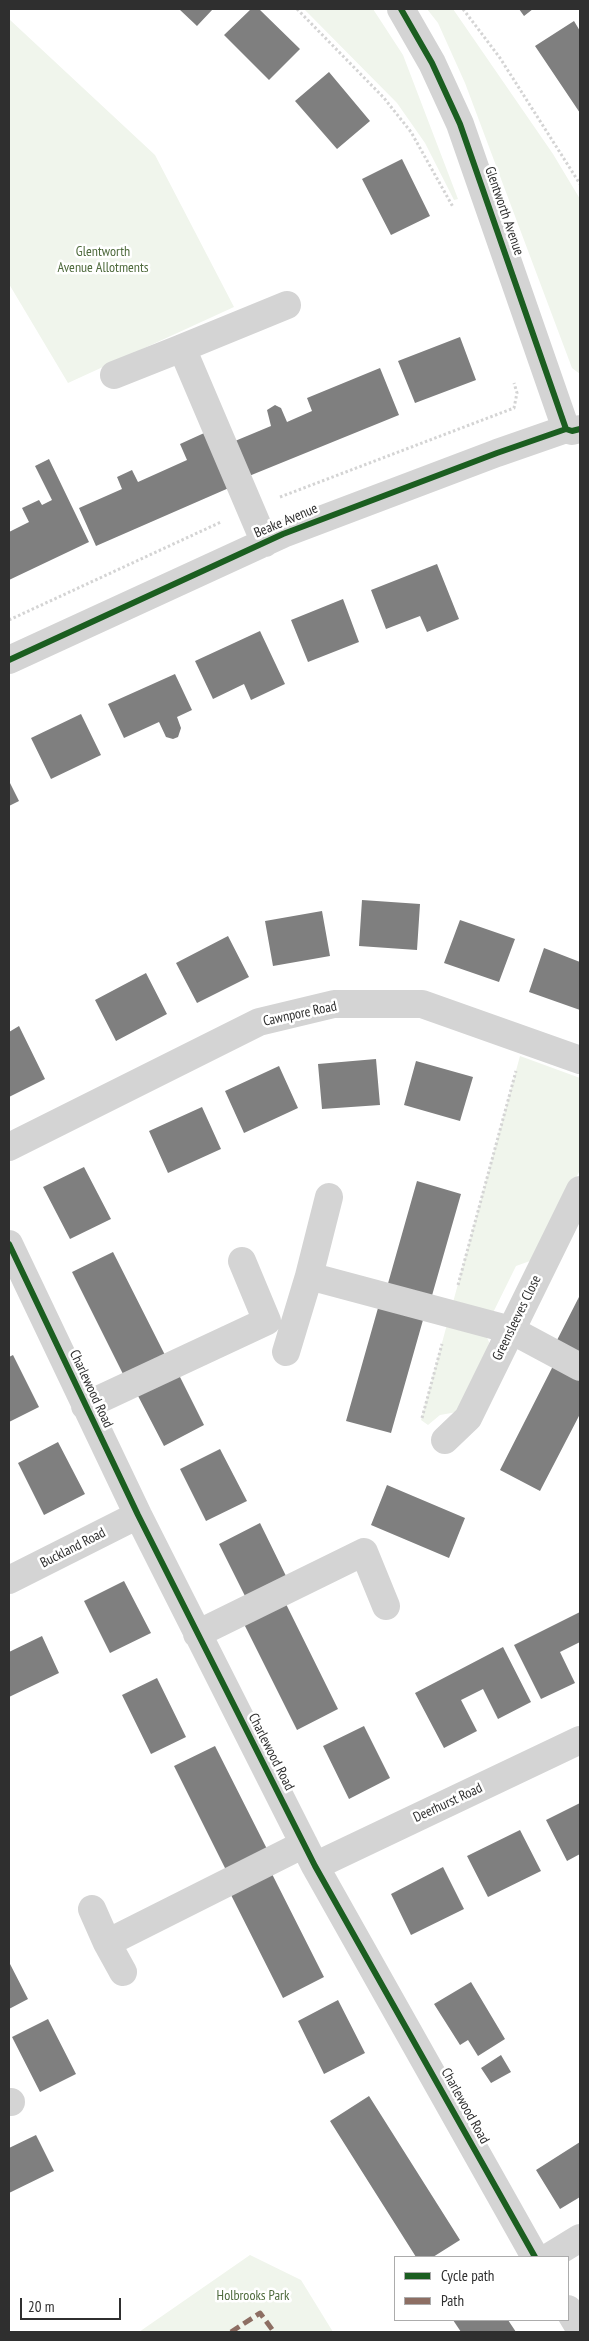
<!DOCTYPE html>
<style>
body{margin:0}
#map{position:relative;width:589px;height:2341px;overflow:hidden;background:#fff;font-family:"PT Sans Narrow",sans-serif}
canvas{display:block}
.frame{position:absolute;inset:0;border:10px solid #2f2f2f;pointer-events:none}
.legend{position:absolute;left:394px;top:2256px;width:175px;height:65px;box-sizing:border-box;background:#fff;border:1px solid #acacac;margin:0;padding:6px 9px;list-style:none;font-size:15px;color:#2f2f2f}
.legend li{display:flex;align-items:center;gap:10px;height:25px}
.legend b{width:25px;border:1px solid #acacac}
.scale{position:absolute;left:20px;top:2298px;width:101px;height:22px;box-sizing:border-box;border:2px solid #2f2f2f;border-top:0;padding-left:6px;font-size:15px;line-height:18px;white-space:nowrap;color:#2f2f2f;-webkit-text-stroke:4px #fff;paint-order:stroke}
</style>
<div id="map">
<canvas width="589" height="2341"></canvas>
<div class="frame"></div>
<ul class="legend">
<li><b style="height:6px;background:#1b5e20"></b>Cycle path</li>
<li><b style="height:6px;background:#8d6e63"></b>Path</li>
</ul>
<div class="scale">20 m</div>
</div>
<script>
const g = document.querySelector('canvas').getContext('2d');
g.lineJoin = 'round';
function fillPath(path, color) {
  g.fillStyle = color;
  g.fill(path, 'evenodd');
}
function stroke(path, color, width, dash) {
  g.strokeStyle = color;
  g.lineWidth = width;
  g.lineCap = dash ? 'butt' : 'round';
  g.setLineDash(dash || []);
  g.stroke(path);
}
function drawText(font, color, halo, rows, align = 'center') {
  g.font = font + ' "PT Sans Narrow",sans-serif';
  g.lineWidth = 5;
  g.setLineDash([]);
  g.textBaseline = 'middle';
  g.strokeStyle = halo;
  g.fillStyle = color;
  for (const [text, x, y, turn = 0] of rows) {
    g.save();
    g.translate(x, y);
    g.rotate((+turn || 0) * Math.PI / 180);
    g.textAlign = isNaN(turn) ? turn : align;
    if (halo) g.strokeText(text, 0, 0);
    g.fillText(text, 0, 0);
    g.restore();
  }
}
fillPath(new Path2D(`
 M304,9h69l30,46 55,144 -4,1 -29,-57 -28,-40z
 M427,9h26l100,145 27,45v175l-8,-6 -107,-285 -27,-60z
 M9,19l146,136 79,152 -166,76 -59,-99z
 M520,1056l60,22v92l-41,82 -9,9 -14,5 -32,65 5,11 -1,7 -31,63 -17,3 -12,10 -7,-5z
 M250,2255l51,25 32,52h-194z`), '#f0f5ec');
fillPath(new Path2D(`
 M179,9h34l-16,17z
 M251,9h8l41,40 -31,31 -45,-45z
 M519,9h14l-9,7z
 M574,21l6,10v82l-45,-67z
 M329,72l41,49 -33,28 -42,-48z
 M402,159l28,57 -39,19 -29,-56z
 M460,337l16,43 -61,23 -17,-42z
 M380,368l19,47 -150,61 -14,-35 36,-15 -4,-16 8,-5 6,3 6,14 25,-11 -5,-13z
 M213,429l25,55 -142,62 -17,-38 43,-19 -5,-12 15,-7 6,12 49,-22 -7,-16z
 M49,459l40,83 -80,38v-48l20,-10 -7,-14 17,-8 3,5 10,-5 -17,-34z
 M437,564l22,55 -32,13 -7,-16 -34,13 -15,-39z
 M343,599l16,43 -51,20 -17,-42z
 M260,631l25,53 -34,16 -7,-16 -31,15 -18,-38z
 M175,674l17,36 -15,7 4,11 -3,9 -5,2 -7,-2 -7,-15 -35,16 -16,-34z
 M81,714l20,41 -50,24 -20,-41z
 M9,781l10,20 -10,5z
 M362,900l58,4 -3,46 -58,-4z
 M322,911l8,45 -57,10 -8,-45z
 M460,920l55,19 -16,43 -55,-19z
 M228,936l21,41 -52,26 -21,-40z
 M544,948l36,14v48l-51,-18z
 M146,973l21,41 -51,27 -21,-41z
 M19,1026l26,53 -36,18v-65z
 M376,1059l4,46 -58,4 -4,-45z
 M416,1061l57,16 -13,44 -56,-16z
 M279,1066l19,42 -54,25 -19,-42z
 M202,1107l19,42 -53,24 -19,-42z
 M84,1167l27,52 -41,20 -27,-52z
 M417,1181l44,13 -32,112 -44,-12z
 M113,1252l53,105 -41,21 -53,-106z
 M580,1295v68l-27,-15z
 M378,1308l45,12 -32,113 -45,-12z
 M13,1355l26,52 -30,15v-65z
 M553,1366l27,14v34l-40,77 -40,-21z
 M178,1373l26,52 -40,21 -27,-52z
 M58,1442l27,52 -41,21 -26,-52z
 M220,1449l27,52 -41,20 -26,-52z
 M387,1485l78,33 -16,40 -78,-33z
 M260,1523l26,53 -41,20 -26,-52z
 M124,1581l27,52 -41,20 -26,-52z
 M286,1604l52,105 -41,21 -53,-106z
 M580,1612v30l-20,10 15,31 -34,16 -27,-54z
 M42,1636l17,37 -50,24v-45z
 M503,1647l28,55 -33,17 -15,-30 -22,11 16,31 -33,17 -29,-55z
 M157,1678l29,59 -35,17 -29,-59z
 M364,1726l26,52 -41,21 -26,-53z
 M215,1746l53,105 -41,21 -53,-106z
 M580,1803v51l-13,7 -21,-41z
 M520,1830l21,41 -53,26 -21,-41z
 M443,1867l21,42 -53,26 -20,-41z
 M271,1872l53,105 -41,21 -53,-105z
 M9,1962l19,37 -19,10z
 M471,1982l34,57 -27,17 -10,-16 -8,5 -26,-41z
 M338,2000l27,53 -41,21 -26,-53z
 M48,2019l28,55 -36,18 -28,-55z
 M501,2055l10,17 -20,11 -10,-15z
 M369,2096l91,144 -27,17h-17l-86,-136z
 M36,2135l18,36 -45,22v-45z
 M580,2142v55l-20,12 -24,-39z
 M453,2320h55l8,12h-55z`), '#7f7f7f');
stroke(new Path2D(`
 M297,9l87,89 27,34 42,75
 M463,9l37,49 80,126
 M280,497l234,-89 3,-15 -3,-10
 M9,620l212,-98
 M458,1285l58,-214
 M422,1418l20,-74`), '#d4d4d4', 3, [2.5, 2.5]);
stroke(new Path2D(`
 M401,9l31,54 28,61 106,305
 M114,375l68,-27
 M265,543l-83,-195 105,-43
 M9,660l274,-126 214,-81 69,-24 6,2 8,-2
 M9,1147l250,-125 75,-18h88l158,56
 M329,1197l-20,79 202,54 69,37
 M9,1244l129,271 177,351 220,391
 M286,1352l23,-76
 M85,1406l182,-85 -25,-60
 M445,1440l23,-22 112,-228
 M9,1580l129,-65
 M197,1634l167,-82 22,54
 M315,1866l265,-126
 M92,1909l15,34 197,-99
 M107,1943l16,29
 M9,2102h2
 M549,2257l31,-19
 M568,2309l12,20`), '#d4d4d4', 28);
stroke(new Path2D(`
 M231,2332l29,-19 14,19`), '#8d6e63', 5, [10, 5]);
stroke(new Path2D(`
 M401,9l31,54 28,61 106,305
 M9,660l274,-126 214,-81 69,-24 6,2 8,-2
 M9,1244l129,271 177,351 220,391`), '#1b5e20', 6);
drawText('14px', '#2f2f2f', '#fff', [
 ["Glentworth Avenue",504,211,71],
 ["Beake Avenue",286,521,-23],
 ["Cawnpore Road",300,1014,-12],
 ["Greensleeves Close",517,1318,-64],
 ["Charlewood Road",91,1389,65],
 ["Buckland Road",73,1548,-27],
 ["Charlewood Road",271,1752,63],
 ["Deerhurst Road",448,1803,-25],
 ["Charlewood Road",465,2106,61]
]);
drawText('14px', '#4e6a3c', '#fff', [
 ["Glentworth",103,252],
 ["Avenue Allotments",103,268],
 ["Holbrooks Park",253,2296]
]);
</script>
